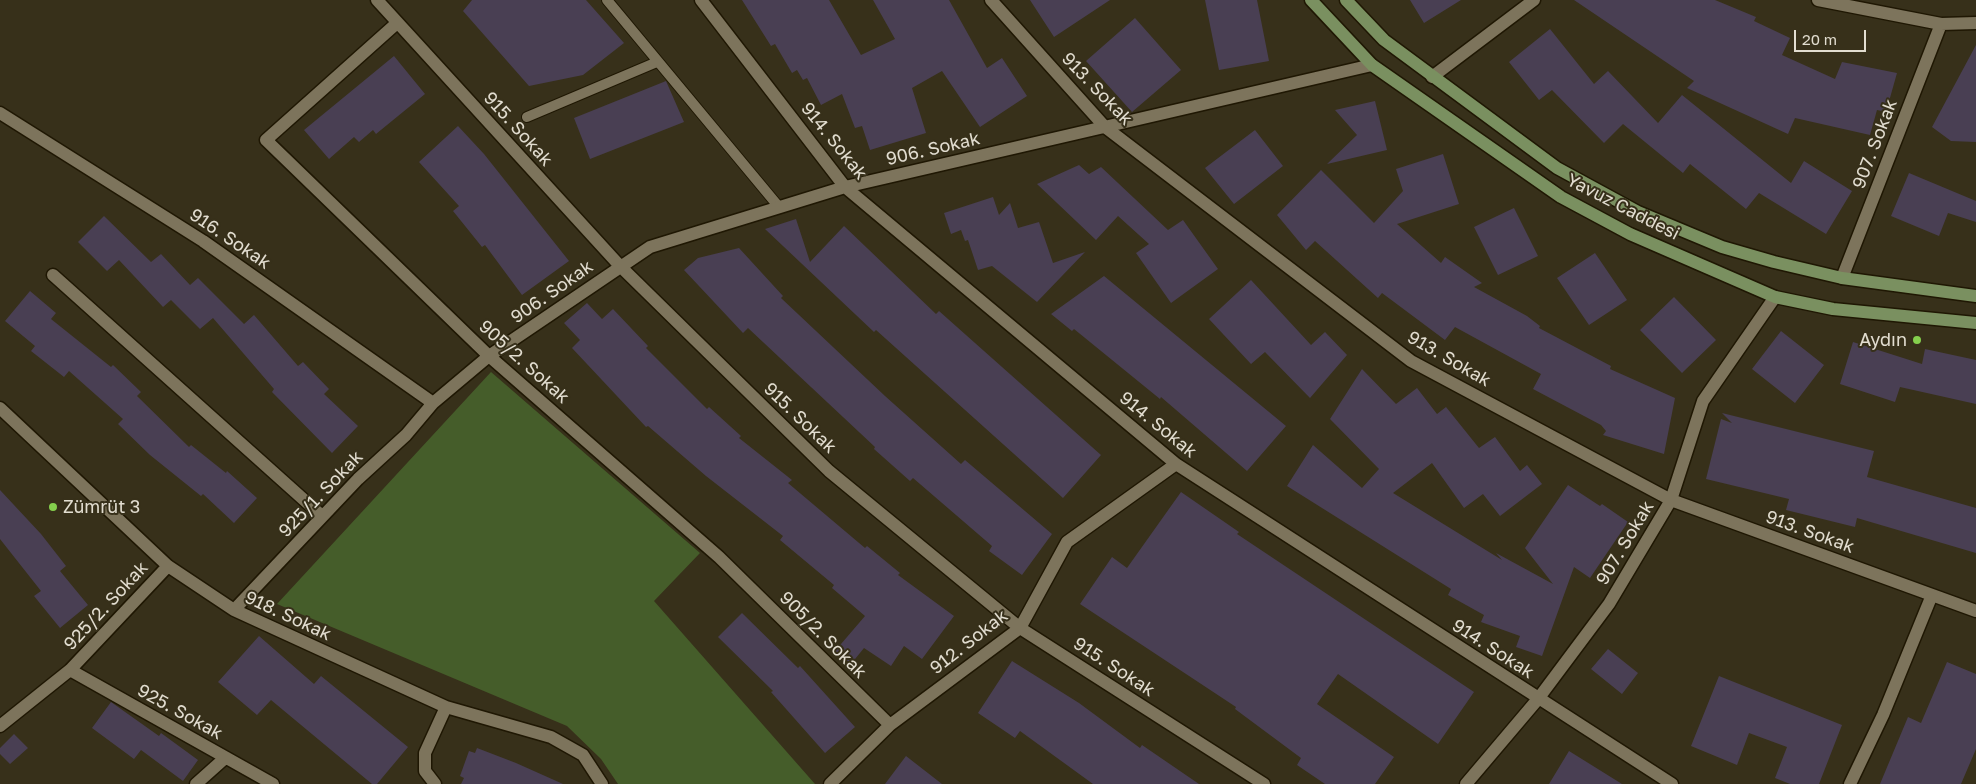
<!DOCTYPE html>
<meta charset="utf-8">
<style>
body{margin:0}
#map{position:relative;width:1976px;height:784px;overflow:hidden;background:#37301a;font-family:"Golos Text",sans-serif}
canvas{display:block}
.scale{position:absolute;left:1794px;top:30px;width:72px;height:22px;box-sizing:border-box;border:2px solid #e2ddd0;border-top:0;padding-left:6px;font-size:15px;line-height:18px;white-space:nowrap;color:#e2ddd0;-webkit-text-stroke:4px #37301a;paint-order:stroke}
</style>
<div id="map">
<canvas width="1976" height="784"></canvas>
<div class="scale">20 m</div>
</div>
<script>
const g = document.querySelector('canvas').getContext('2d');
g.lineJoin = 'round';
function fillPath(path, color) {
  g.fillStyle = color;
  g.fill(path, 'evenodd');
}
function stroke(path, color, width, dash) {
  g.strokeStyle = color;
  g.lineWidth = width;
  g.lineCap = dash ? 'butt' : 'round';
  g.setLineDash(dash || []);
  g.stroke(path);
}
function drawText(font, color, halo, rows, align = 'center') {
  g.font = font + ' "Golos Text",sans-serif';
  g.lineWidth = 4;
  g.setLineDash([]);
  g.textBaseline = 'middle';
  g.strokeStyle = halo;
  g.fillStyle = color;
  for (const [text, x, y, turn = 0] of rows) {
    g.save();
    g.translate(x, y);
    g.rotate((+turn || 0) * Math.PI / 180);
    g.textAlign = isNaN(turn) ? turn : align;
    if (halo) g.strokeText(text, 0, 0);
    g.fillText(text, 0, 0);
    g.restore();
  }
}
fillPath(new Path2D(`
 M491,372l209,181 -46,48 161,183h-197l-17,-25 -34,-33 -290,-122z`), '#455d2a');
fillPath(new Path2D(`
 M472,0h114l38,43 -41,32 -54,11 -66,-75z
 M742,0h87l32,55 34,-16 -22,-39h76l38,68 15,-10 25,38 -47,31 -38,-56 -30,17 14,45 -56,17 -8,-24 -7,2 -13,-34 -21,11 -14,-27 -4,2 -6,-10 -5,3 -17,-29 -4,2z
 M1030,0h80l-56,37z
 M1205,0h52l12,61 -50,9z
 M1410,0h51l-37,23z
 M1574,0h141l41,17 -2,4 36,17 -8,17 53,24 7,-17 55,11 -11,39 -9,-2 -7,25 -75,-17 -7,16 -101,-46 7,-7z
 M1135,18l46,52 -49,42 -46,-51z
 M1550,29l44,55 14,-13 50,52 24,-28 109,88 13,-22 48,30 -26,43 -67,-41 -13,16 -56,-45 -7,9 -60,-49 -19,19 -52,-53 -13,10 -30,-38z
 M1976,45v97l-25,-1 -19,-14z
 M394,56l31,38 -49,40 -3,-4 -14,12 -5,-5 -25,22 -25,-29z
 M666,81l18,41 -94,37 -16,-41z
 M1375,101l12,49 -60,14 30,-29 -22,-25z
 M458,126l26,28 85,107 -47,34 -37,-50 -3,2 -29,-36 6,-5 -40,-44z
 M1255,130l28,36 -49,38 -29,-36z
 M1443,154l16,50 -62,20 44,39 4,-6 37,26 -8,4 53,29 13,10 -1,2 72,38 -1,3 65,29 -11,56 -61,-19 3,-4 -5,-6 -68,-36 8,-15 -86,-47 -10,13 -63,-47 -4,5 -63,-57 -9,9 -29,-35 44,-45 53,53 29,-32 -7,-22z
 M1079,165l10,9 12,-7 67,63 15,-10 35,49 -47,34 -35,-50 13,-9 -31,-28 -22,24 -59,-56z
 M1909,173l67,28v21l-28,-9 -9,23 -48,-20z
 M993,197l6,18 11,-12 8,25 21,-6 14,41 32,-11 -48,50 -45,-36 -14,4 -10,-30 -3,1 -4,-11 -10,4 -7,-21z
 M1514,208l24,48 -40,19 -24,-48z
 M104,216l47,46 10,-8 29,31 8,-7 46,46 10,-9 44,51 5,-4 26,27 -5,5 34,32 -26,27 -60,-61 2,-3 -61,-71 -13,11 -29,-29 -8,7 -44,-47 -12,11 -29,-29z
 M796,219l14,43 34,-36 92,88 3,-3 162,144 -38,43 -187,-168 -2,2 -109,-103z
 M739,248l44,48 -2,2 104,98 76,68 4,-4 87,74 -30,41 -33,-24 3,-5 -79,-68 -3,3 -36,-32 1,-2 -127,-119 -5,5 -59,-63 14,-12z
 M1595,253l32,47 -38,25 -32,-47z
 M1104,276l182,150 -39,45 -86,-74 -1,2 -86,-70 -2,2 -21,-17z
 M1251,280l60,65 14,-13 22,23 -37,43 -45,-46 -14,12 -42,-45z
 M30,291l26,22 -5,6 60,48 2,-2 28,27 -4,4 52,51 2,-2 35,28 1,-2 30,27 -23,25 -31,-29 -2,2 -51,-41 -32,-31 5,-5 -54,-48 -5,6 -33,-26 4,-5 -30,-25z
 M1674,297l42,43 -34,33 -42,-43z
 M587,303l15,16 11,-10 35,37 -2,2 61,61 2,-2 32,29 -2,2 53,42 -4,3 77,65 2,-2 33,27 -2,2 56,41 -32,43 -18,-13 -13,20 -27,-18 -13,16 -16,-13 30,-35 -33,-28 2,-3 -54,-45 3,-4 -77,-60 -58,-50 -2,1 -74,-79 8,-8 -16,-17z
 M1781,331l43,34 -29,38 -43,-34z
 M1853,342l69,22 3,-15 51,11v44l-76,-17 -5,15 -55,-18z
 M1362,369l34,35 21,-16 20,26 9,-7 33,41 16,-11 25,34 7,-6 15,19 -42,32 -17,-22 -19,14 -32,-45 -39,30 109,67 -6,-7 57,31 -28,-36 43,-63 32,21 2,-2 26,18 -38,56 -16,-11 -32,89 -26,-9 4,-11 -39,-14 3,-7 -36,-20 3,-6 -164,-103 26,-41 49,43 17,-19 -49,-50z
 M1722,413l152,38 -7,26 109,31v45l-119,-35 -2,9 -69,-17 3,-11 -83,-20 15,-60 11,4z
 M0,490l41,44 25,32 -6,5 28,34 -28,23 -26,-32 7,-5 -41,-52z
 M1181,492l58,40 -2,2 237,158 -36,52 -100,-70 -21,30 77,53 -19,27h-50l-28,-19 4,-7 -66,-49 1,-2 -156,-103 32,-47 15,11z
 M742,613l56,55 2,-2 55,61 -30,26 -54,-61 2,-1 -55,-54z
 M259,636l55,48 7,-8 87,71 -31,37h-5l-101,-84 -14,15 -39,-33z
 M1608,649l30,24 -16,21 -31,-25z
 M1012,661l67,42 61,45 2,-3 57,39h-106l-73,-53 -5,7 -37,-25z
 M1947,662l29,12v75l-15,35h-81l28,-67 13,6z
 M1719,676l123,49 -23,59h-29l-15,-6 12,-31 -38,-14 -12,32 -46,-19z
 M111,702l48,34 2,-3 37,27 -15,21 -42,-31 -7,9 -42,-31z
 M14,734l14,14 -18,16 -10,-10v-6z
 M477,748l39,15 47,21h-102l3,-6 -4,-2 9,-25 6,2z
 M1569,751l53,33h-73z
 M906,756l36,28h-57z`), '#493f53');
const service = new Path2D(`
 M607,0l172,207
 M527,117l130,-55`);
const minor = new Path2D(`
 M377,0l243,266 209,205 191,157 244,156
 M701,0l144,187 331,277 496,320
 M991,0l114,127 306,234 260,139 305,111
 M1818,0l123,24 35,-1
 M397,23l-131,117 223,216 230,201 171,168
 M1432,77l102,-77
 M0,113l203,128 230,162
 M53,275l269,241
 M1842,278l99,-254
 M0,408l168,158 66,44 212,97 105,30 32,18 19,29
 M234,610l124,-131 48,-44 27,-32 56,-47 161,-109 195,-60 527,-122
 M70,670l203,114
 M0,726l70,-56 98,-104
 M196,784l29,-26
 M435,784l-10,-13v-18l21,-46
 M830,784l60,-59 130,-97 47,-86 109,-78
 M1466,784l72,-85 71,-95 62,-104 32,-99 72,-104
 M1850,784l33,-69 49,-120`);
const secondary = new Path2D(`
 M1311,0l61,65 189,132 69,37 145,63 58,12 143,14
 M1346,0l38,40 173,128 81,44 84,35 52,15 68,16 134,18`);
stroke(service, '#1f1703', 12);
stroke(minor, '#1f1703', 15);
stroke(secondary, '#1f1703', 15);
stroke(service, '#7d745c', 10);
stroke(minor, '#7d745c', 12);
stroke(secondary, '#7a9060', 12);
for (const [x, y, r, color] of [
 [1917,340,5,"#85cf4d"],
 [53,507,5,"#85cf4d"]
]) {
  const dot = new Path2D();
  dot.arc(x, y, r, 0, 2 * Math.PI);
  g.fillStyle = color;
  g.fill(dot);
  stroke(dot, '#37301a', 2);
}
drawText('18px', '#e2ddd0', '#37301a', [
 ["913. Sokak",1097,89,46],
 ["915. Sokak",518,129,48],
 ["914. Sokak",834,141,51],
 ["907. Sokak",1875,144,-69],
 ["906. Sokak",933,149,-13],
 ["Yavuz Caddesi",1623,207,27],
 ["916. Sokak",230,239,34],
 ["906. Sokak",552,292,-35],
 ["913. Sokak",1449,359,30],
 ["905/2. Sokak",524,362,42],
 ["915. Sokak",800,418,44],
 ["914. Sokak",1158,425,39],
 ["925/1. Sokak",321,494,-46],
 ["913. Sokak",1810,532,20],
 ["907. Sokak",1625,543,-59],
 ["925/2. Sokak",106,606,-47],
 ["918. Sokak",288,616,25],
 ["905/2. Sokak",823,635,45],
 ["912. Sokak",969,642,-38],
 ["914. Sokak",1493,649,33],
 ["915. Sokak",1114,667,33],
 ["925. Sokak",180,712,29]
]);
drawText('18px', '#e2ddd0', '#37301a', [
 ["Aydın",1907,340],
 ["Zümrüt 3",63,507,"left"]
], 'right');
</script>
